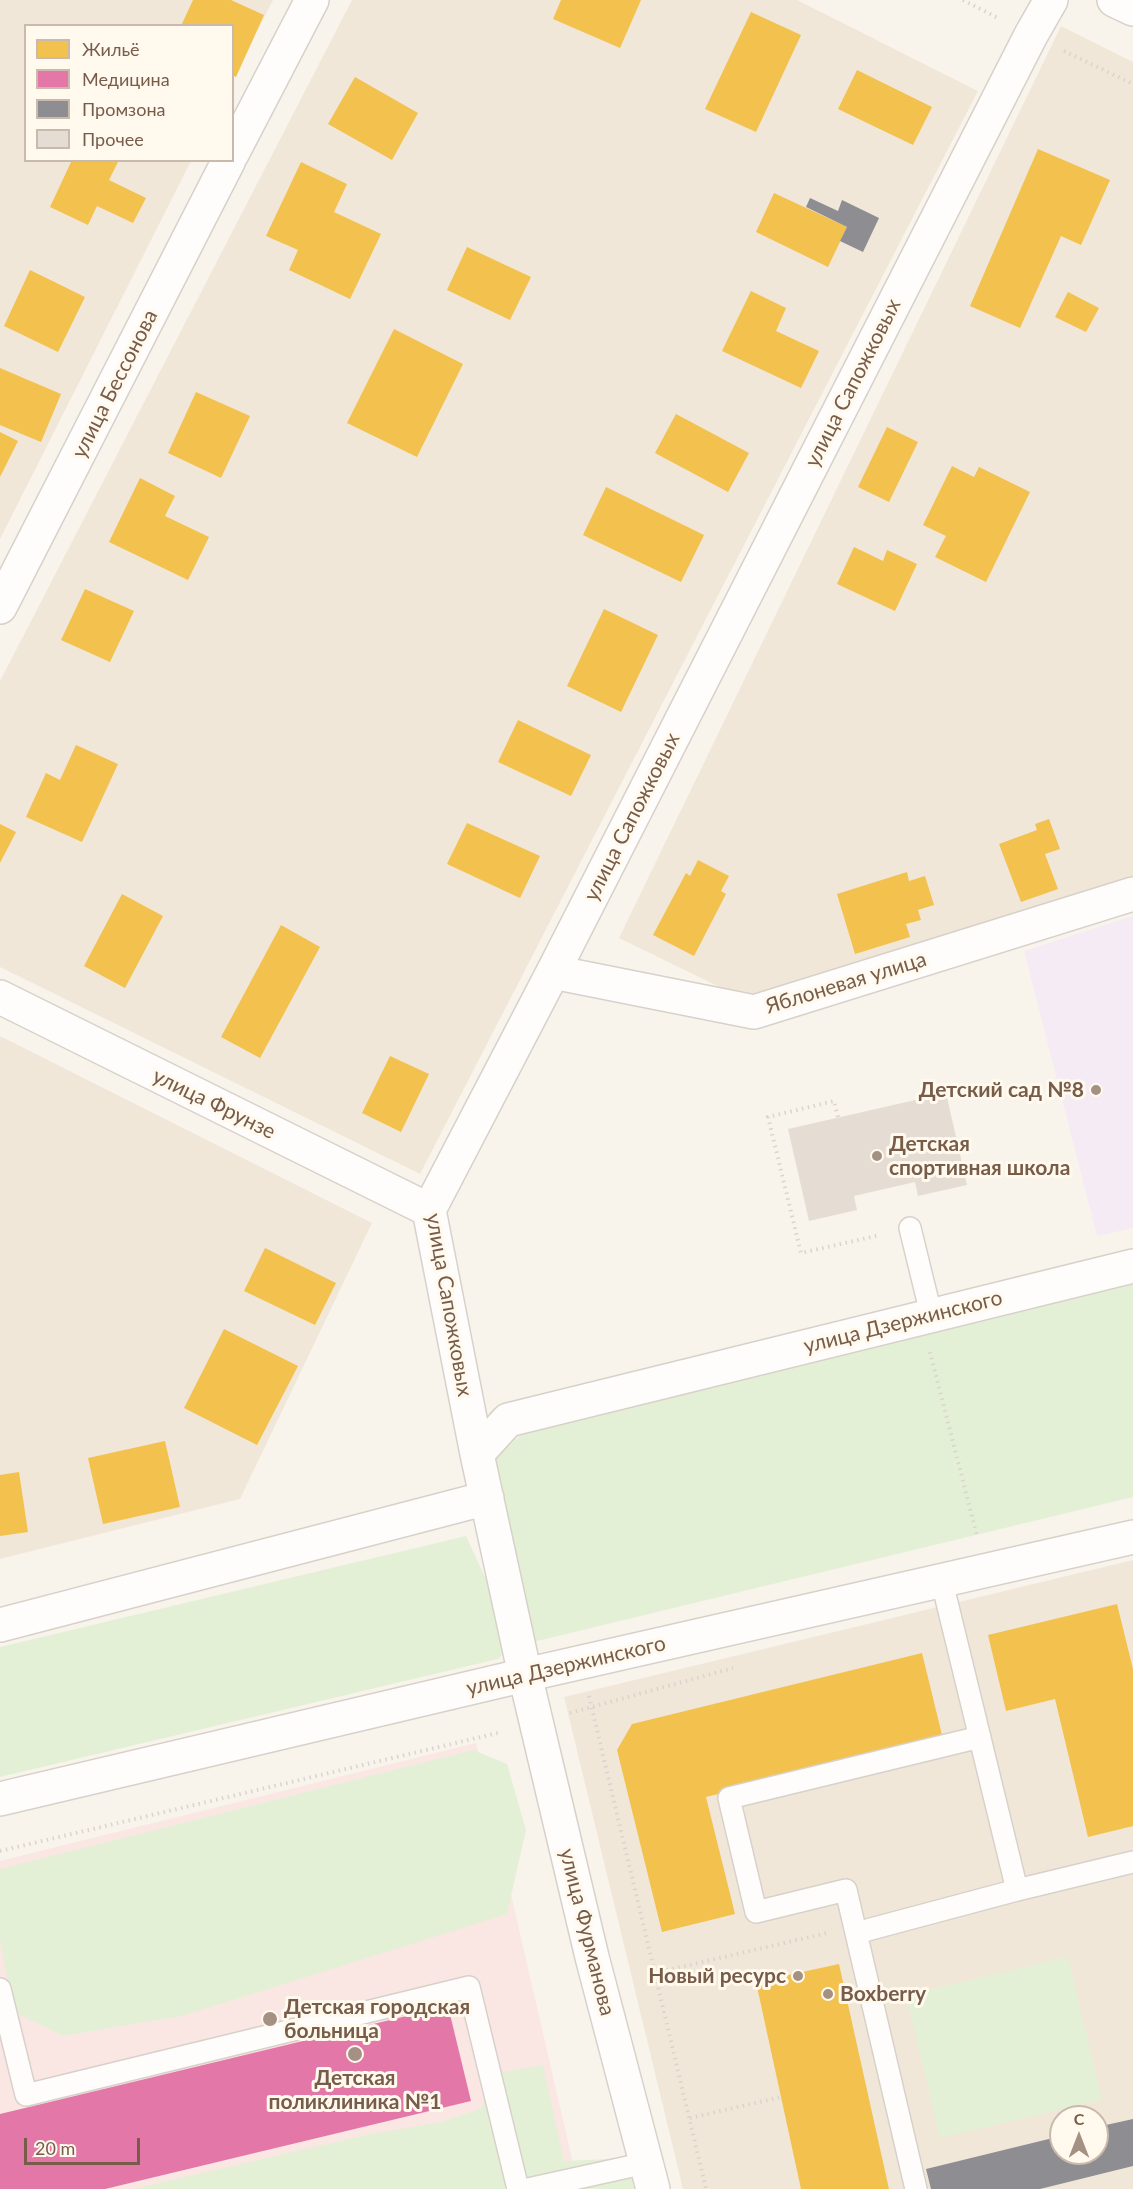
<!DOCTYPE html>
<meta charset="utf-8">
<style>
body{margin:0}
#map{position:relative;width:1133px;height:2189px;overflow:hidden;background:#f8f4ec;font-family:Lato,sans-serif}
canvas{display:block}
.legend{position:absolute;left:24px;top:24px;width:210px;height:138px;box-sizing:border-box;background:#fff9ee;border:2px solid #c9baac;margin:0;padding:8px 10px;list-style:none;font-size:18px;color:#785c4a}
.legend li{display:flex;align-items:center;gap:12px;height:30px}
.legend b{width:30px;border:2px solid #c9baac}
.north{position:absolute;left:1049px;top:2105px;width:60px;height:60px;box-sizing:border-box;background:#fff9ee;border:2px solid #c9baac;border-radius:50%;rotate:0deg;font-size:16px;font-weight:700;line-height:24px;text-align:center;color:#785c4a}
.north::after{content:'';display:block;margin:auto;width:21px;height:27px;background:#a59183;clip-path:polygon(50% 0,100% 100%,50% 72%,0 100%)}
.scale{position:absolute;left:24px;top:2138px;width:116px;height:27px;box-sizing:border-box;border:3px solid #785c4a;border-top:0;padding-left:8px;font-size:18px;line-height:21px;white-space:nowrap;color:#785c4a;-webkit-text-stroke:4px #fff9ee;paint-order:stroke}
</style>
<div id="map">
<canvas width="1133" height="2189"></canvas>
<ul class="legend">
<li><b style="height:16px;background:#f2c14e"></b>Жильё</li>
<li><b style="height:16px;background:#e377a8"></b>Медицина</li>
<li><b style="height:16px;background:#8d8d92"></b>Промзона</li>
<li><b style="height:16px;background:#e5dcd3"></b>Прочее</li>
</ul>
<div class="north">С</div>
<div class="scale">20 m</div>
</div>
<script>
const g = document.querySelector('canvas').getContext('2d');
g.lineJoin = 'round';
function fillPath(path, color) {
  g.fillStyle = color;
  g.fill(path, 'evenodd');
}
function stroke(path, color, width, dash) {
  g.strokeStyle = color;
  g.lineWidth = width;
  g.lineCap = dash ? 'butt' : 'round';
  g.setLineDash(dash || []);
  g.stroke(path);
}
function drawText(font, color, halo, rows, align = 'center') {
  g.font = font + ' Lato,sans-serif';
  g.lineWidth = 6;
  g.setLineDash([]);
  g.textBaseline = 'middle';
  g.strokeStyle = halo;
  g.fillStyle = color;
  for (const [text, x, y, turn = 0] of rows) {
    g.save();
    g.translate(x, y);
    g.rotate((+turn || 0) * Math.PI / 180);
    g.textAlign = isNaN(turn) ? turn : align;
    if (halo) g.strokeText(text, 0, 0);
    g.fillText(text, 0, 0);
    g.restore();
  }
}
fillPath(new Path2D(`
 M0,0h273l-40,79 -1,-53h-206v134l165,1 -191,378z
 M352,0h445l181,91 -558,1083 -420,-207v-286z
 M1061,26l72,36v823l-383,117 -131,-64z
 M0,1036l372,187 -132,276 -240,60z
 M1133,1560v629h-450l-119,-492zM1061,2117h36v36h-36z`), '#f1e7d9');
fillPath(new Path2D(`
 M1133,916v312l-36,8 -73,-285z`), '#f5ebf4');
fillPath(new Path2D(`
 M476,1743l103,446h-579v-328z`), '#fae6e3');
fillPath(new Path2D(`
 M1133,1284v213l-600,145 -38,-183 33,-31z
 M466,1536l37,80 7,31 -12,12 -498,118v-130z
 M473,1750l34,14 19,66 -19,84 -325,102 -119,20 -49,-24 -14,-71v-72z
 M1068,1957l34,143 -162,38 -34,-143z
 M543,2065l21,96 63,-3 7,31h-501l233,-54 75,-13 41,-14 9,-34z`), '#e4f0d6');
fillPath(new Path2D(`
 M193,0h38l33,15 -28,62 -4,-2v-49h-51z
 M561,0h80l-21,48 -67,-29z
 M751,12l50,23 -45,97 -51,-23z
 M857,70l75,37 -19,38 -75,-36z
 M355,77l63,36 -26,47 -64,-36z
 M1038,149l72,31 -29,65 -20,-9 -41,92 -50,-22z
 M72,160l46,2 -9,18 37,18 -13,25 -36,-17 -9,19 -38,-18z
 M301,162l46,22 -13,28 47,22 -31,65 -61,-29 9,-20 -32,-14z
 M774,193l73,34 -19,40 -72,-35z
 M467,247l64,30 -21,43 -63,-30z
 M30,270l55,27 -27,55 -54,-26z
 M751,291l35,17 -10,23 43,20 -18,37 -79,-37z
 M1068,292l31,16 -13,24 -31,-15z
 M394,329l69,35 -46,93 -70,-34z
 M0,368l61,26 -20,48 -41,-17z
 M196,392l54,24 -29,62 -53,-25z
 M676,414l73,39 -21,39 -73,-39z
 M887,427l31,15 -29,60 -31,-15z
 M0,432l18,9 -18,36z
 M952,466l22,11 5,-10 51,25 -44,90 -51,-25 11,-21 -23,-11z
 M140,478l35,18 -10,20 44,21 -21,43 -79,-38z
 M606,487l98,48 -23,47 -98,-47z
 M854,547l29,14 4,-11 30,14 -22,47 -58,-27z
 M85,589l49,22 -24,51 -49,-22z
 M604,609l54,26 -37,77 -54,-26z
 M518,720l73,35 -20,41 -73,-34z
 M76,745l42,19 -36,78 -56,-25 20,-44 14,7z
 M1049,819l11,30 -15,5 13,35 -37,13 -22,-58 38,-14 -2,-6z
 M467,823l73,33 -20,42 -73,-34z
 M0,824l16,8 -16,31z
 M698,860l31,16 -8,15 5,3 -32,62 -41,-21 33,-62 4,3z
 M907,872l2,9 16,-5 9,29 -16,5 3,10 -15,4 4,13 -55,17 -18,-60z
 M122,894l41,22 -38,72 -41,-22z
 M281,925l39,22 -60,111 -39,-21z
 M390,1056l39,18 -28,58 -39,-19z
 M265,1248l71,35 -21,42 -71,-34z
 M224,1329l74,37 -41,79 -73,-37z
 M165,1441l15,66 -77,17 -15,-66z
 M19,1472l9,60 -28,4v-61z
 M1117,1604l16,65v157l-45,11 -33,-138 -49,12 -18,-76z
 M922,1653l21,86 -237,58 29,117 -73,18 -45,-182 15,-26z
 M839,1964l50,225h-88l-45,-207z`), '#f2c14e');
fillPath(new Path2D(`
 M448,2006l23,95 -366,88h-105v-75z`), '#e377a8');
fillPath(new Path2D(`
 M810,198l28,13 4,-11 37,18 -16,34 -23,-11 7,-14 -41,-20z
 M1133,2119v47l-93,23h-109l-5,-20 135,-33v17h36v-26z`), '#8d8d92');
fillPath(new Path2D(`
 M946,1093l21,92 -49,11 -3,-14 -61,14 3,14 -48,11 -21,-92z`), '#e5dcd3');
const service = new Path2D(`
 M910,1228l21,86
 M942,1582l75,308 116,-28
 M856,1933l-10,-43 -90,22 -27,-114 251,-61
 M0,1989l26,106 443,-108 49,202
 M528,2189l118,-26
 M916,2189l-60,-256 161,-43`);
const minor = new Path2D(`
 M232,154l80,-154
 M0,607l229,-447
 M553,972l201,40 379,-118
 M0,997l429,213
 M477,1454l31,-34 625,-154
 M0,1625l487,-127
 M653,2189l-61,-232 -67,-282 -48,-221 -48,-244 124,-238 478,-937 20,-35`);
const tertiary = new Path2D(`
 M0,1799l525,-124 608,-138`);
const secondary = new Path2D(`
 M1114,0l19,9`);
stroke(service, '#d7d1ca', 24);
stroke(minor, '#d7d1ca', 36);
stroke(tertiary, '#d7d1ca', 36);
stroke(secondary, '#d8d0c8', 36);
stroke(new Path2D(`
 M963,0l37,19
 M1064,51l69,33
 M838,1117l-4,-16 -66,16 33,136 79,-18
 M930,1352l47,184
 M589,1696l117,493
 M570,1713l163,-45
 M0,1851l502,-119
 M655,1973l172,-40
 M690,2118l91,-21`), '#dbd3cd', 4, [1.5, 4.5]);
stroke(service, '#fefdfc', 21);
stroke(minor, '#fefdfc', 33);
stroke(tertiary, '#fefdfc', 33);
stroke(secondary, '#fefdfc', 33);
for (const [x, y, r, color] of [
 [1096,1090,6,"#a59183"],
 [877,1156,6,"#a59183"],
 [798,1976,6,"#a59183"],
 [828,1994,6,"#a59183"],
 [270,2019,8,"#a59183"],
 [355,2054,8,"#a59183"]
]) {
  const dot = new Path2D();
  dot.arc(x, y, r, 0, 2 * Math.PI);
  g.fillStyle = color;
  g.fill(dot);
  stroke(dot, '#fff9ee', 2);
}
drawText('21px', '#785c4a', '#fff9ee', [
 ["улица Сапожковых",853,383,-63],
 ["улица Бессонова",115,384,-63],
 ["улица Сапожковых",632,817,-63],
 ["Яблоневая улица",846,983,-17],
 ["улица Фрунзе",214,1104,26],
 ["улица Сапожковых",449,1305,80],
 ["улица Дзержинского",903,1322,-14],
 ["улица Дзержинского",566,1666,-13],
 ["улица Фурманова",587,1932,76]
]);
drawText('bold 21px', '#785c4a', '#fff9ee', [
 ["Детский сад №8",1084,1090,"right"],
 ["Детская",889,1144],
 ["спортивная школа",889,1168],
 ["Новый ресурс",786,1976,"right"],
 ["Boxberry",840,1994],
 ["Детская городская",284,2007],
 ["больница",284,2031],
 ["Детская",355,2078,"center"],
 ["поликлиника №1",355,2102,"center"]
], 'left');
</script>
